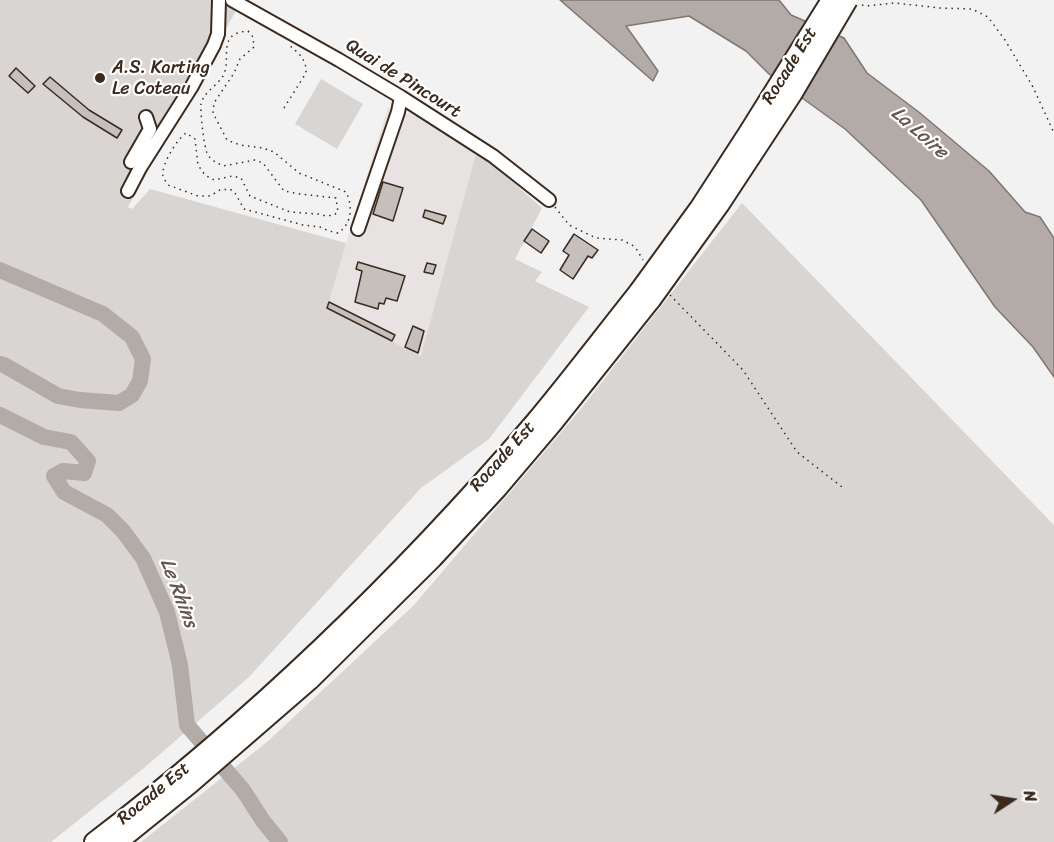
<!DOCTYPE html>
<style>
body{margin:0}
#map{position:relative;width:1054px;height:842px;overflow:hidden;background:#f3f2f2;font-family:Sriracha,sans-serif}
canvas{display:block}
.north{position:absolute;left:982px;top:770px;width:60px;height:60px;-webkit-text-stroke:4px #fff;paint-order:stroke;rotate:78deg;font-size:16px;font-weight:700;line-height:24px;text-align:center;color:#3b2a1e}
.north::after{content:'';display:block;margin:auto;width:21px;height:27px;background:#3b2a1e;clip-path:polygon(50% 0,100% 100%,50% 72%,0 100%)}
</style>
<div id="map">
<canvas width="1054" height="842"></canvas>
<div class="north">N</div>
</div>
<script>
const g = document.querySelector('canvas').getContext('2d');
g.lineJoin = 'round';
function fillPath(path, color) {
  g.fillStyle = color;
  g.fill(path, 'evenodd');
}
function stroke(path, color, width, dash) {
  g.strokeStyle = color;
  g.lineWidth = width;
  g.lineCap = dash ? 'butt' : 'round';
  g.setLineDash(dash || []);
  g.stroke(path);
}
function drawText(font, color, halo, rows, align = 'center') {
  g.font = font + ' Sriracha,sans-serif';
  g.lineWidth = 4.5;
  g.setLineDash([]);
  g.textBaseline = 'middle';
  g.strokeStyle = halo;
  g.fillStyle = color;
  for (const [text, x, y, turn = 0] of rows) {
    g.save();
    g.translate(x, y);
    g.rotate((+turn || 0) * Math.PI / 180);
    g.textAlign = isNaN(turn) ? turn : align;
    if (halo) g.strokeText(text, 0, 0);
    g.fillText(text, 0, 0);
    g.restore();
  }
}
fillPath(new Path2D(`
 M388,107l15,9 11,-6 63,40 -55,206 -96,-48z`), '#e6e3e2');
fillPath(new Path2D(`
 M0,0h225l13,7 -110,200 4,2 18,-20 196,54 -19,65 94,48 56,-206 65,58 -27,51 27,13 -7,9 54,26 -100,132 -68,49 -172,189 -105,91 -93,74h-51z
 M321,79l42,25 -26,45 -42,-25z
 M742,203l312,322v317h-913l126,-100 147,-137 166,-195z`), '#d8d5d2');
const water = new Path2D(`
 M560,0h219l12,15 53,23 23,35 53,40 69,58 36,41 15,5 14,21v139l-21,-30 -38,-40 -74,-107 -76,-71 -76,-55 -23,-23 -57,-35 -63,10 32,45 -5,10z`);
fillPath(water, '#b2aba7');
stroke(water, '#827770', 1.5);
stroke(new Path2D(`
 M0,270l103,44 29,23 11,22 -3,22 -8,14 -13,8 -39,-3 -22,-4 -54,-31 -4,-1
 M0,415l44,22 27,5 17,19 -4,12 -21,-2 -9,5 10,16 43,23 16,16 20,27 24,54 13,53 7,60 56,65 20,31 17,21`), '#b2aba7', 16);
const building = new Path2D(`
 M16,68l19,18 -7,7 -19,-17z
 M50,77l39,33 33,20 -5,8 -34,-21 -40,-33z
 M383,182l20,6 -10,33 -20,-7z
 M425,210l21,6 -3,8 -20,-7z
 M532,229l17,12 -8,12 -17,-12z
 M574,234l24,16 -6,8 -4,-2 -15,23 -13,-9 9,-15 -6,-4z
 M358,262l47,14 -8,25 -11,-3 -2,6 -5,-1 -1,6 -23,-7 7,-31 -6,-2z
 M427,263l9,2 -3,9 -9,-2z
 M329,302l66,33 -3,6 -65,-33z
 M413,326l11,5 -6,22 -13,-6z`);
fillPath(building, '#c6c0bd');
stroke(building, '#3b2a1e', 1.5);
const minor = new Path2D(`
 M232,0l107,60 62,37 92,59 56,44
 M131,162l19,-33 -4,-12
 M128,191l12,-23 52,-82 22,-41 4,-11 1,-34
 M358,229l40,-117 3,-15`);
const highway = new Path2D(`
 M94,842c161,-123 308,-265 440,-419 36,-43 70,-88 105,-132
 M118,842l72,-58 120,-104 123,-122 64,-69 56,-66 98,-123`);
stroke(minor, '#3b2a1e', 16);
stroke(highway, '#3b2a1e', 22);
stroke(new Path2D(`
 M862,5l4,1 29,-3 45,5 32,1 16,8 17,23 28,47 21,46
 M248,31l5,6 1,10 -14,12 -6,14 -20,30 -1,10 14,27 13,5 23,3 11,4 25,21 47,19c7,14 6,32 -8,41l-9,-2 -9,-4 -17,-2 -59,-16 -9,-16 -5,-4 -10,1 -10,6h-12l-30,-11c-2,-3 -4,-6 -5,-9 -2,-11 14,-37 23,-43l9,6 3,26 7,10 9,5 18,-4 9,2 9,18 40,16 28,2 8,2 8,-1 4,-3 -2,-14 -36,-4 -16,-3 -21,-28 -8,-3 -32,6c-6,-3 -12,-6 -15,-11 -4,-5 -8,-45 -7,-51 3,-13 18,-19 23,-30 7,-18 -7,-41 24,-43z
 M284,108l22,-35c1,-14 -8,-20 -18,-29
 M555,207l14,18 27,13 26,2 10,5 5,5 6,10
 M670,295l73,75 54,82 45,35`), '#3b2a1e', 1.5, [1.5, 4.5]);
stroke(minor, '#fff', 12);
stroke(highway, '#fff', 18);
const highwayBridge = new Path2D(`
 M639,291l61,-84 48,-74 83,-133
 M651,300l69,-96 73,-111 55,-93`);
stroke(highwayBridge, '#3b2a1e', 22, []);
stroke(highwayBridge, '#fff', 18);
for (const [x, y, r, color] of [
 [100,78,6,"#3b2a1e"]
]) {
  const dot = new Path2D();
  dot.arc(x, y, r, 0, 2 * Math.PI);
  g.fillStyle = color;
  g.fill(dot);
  stroke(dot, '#fff', 2);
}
drawText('18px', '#3b2a1e', '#fff', [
 ["Rocade Est",790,66,-58],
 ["Quai de Pincourt",403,79,32],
 ["Rocade Est",503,457,-48],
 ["Rocade Est",154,794,-39]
]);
drawText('18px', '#3b2a1e', '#fff', [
 ["A.S. Karting",112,68],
 ["Le Coteau",112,89]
], 'left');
drawText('italic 20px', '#65574e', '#fff', [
 ["La Loire",919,133,41],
 ["Le Rhins",178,593,69]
]);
</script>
